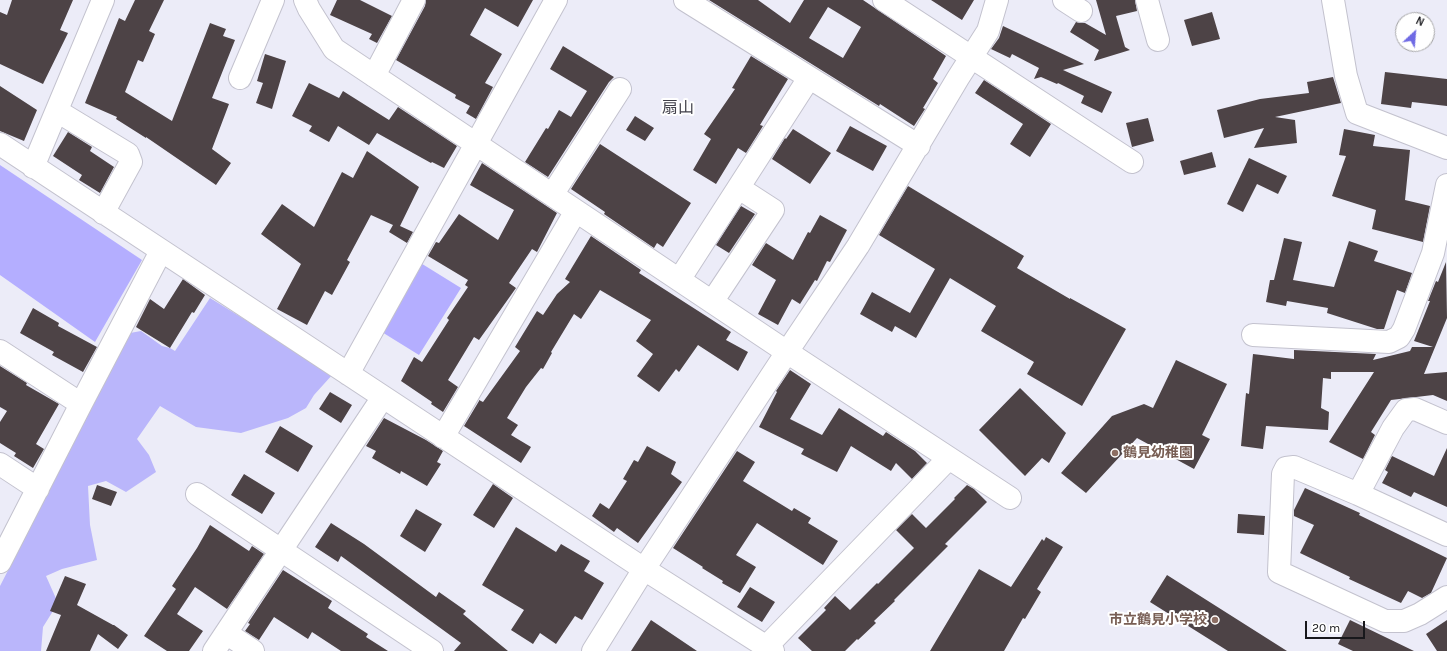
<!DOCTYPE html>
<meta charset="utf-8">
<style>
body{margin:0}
#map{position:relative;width:1447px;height:651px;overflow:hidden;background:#ececf8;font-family:Karla,sans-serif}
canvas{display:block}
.north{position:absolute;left:1395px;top:12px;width:40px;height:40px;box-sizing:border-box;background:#fff;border:1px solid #a3a3a4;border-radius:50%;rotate:26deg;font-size:11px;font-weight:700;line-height:16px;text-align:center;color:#18181c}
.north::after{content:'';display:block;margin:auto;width:14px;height:18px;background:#6f6ae4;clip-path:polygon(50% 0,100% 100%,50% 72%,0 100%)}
.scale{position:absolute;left:1305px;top:621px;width:60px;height:18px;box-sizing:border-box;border:2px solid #18181c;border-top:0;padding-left:5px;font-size:12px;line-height:14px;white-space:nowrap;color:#18181c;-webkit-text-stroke:3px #fff;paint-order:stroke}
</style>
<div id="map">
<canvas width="1447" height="651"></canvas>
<div class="north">N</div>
<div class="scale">20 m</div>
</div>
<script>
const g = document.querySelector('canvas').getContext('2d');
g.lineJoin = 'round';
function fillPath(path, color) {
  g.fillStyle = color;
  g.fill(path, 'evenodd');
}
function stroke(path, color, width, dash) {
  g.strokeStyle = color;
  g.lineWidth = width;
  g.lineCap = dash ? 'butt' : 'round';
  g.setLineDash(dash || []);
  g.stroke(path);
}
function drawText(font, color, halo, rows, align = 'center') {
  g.font = font + ' Karla,"Noto Sans JP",sans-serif';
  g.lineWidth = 4;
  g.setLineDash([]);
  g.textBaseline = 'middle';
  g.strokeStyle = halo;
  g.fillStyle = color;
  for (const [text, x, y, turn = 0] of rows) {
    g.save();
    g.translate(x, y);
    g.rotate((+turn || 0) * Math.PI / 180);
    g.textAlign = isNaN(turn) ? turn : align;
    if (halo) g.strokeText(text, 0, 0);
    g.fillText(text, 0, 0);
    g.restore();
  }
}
fillPath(new Path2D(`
 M0,165l142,95 -47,82 -95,-67z
 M419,262l42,26 -42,67 -42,-26z`), '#b4aeff');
fillPath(new Path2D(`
 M210,298l123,76 -19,21 -8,13 -18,10 -47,15 -45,-6 -36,-21 -23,33 12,16 7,17 -30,20 -20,-11 -18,5 2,39 7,35 -35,9 -16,7 12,27 -15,24 -2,24h-41v-65l130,-253 11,-2 21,15 8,2 5,3z`), '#bab6fb');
fillPath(new Path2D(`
 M12,0h61l-13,30 8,3 -25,51 -43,-20v-52l7,3z
 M135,0h29l-15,31 6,3 -12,28 -5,-2 -13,32 47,29 38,-98 16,6 -3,7 12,4 -23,58 17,6 -17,45 19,14 -15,22 -70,-48v1l-30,-19 1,-2 -32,-14 34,-85 6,3z
 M337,0h23l32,16 -15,27 -8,-4 3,-5 -42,-19z
 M426,0h107l-15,27 -33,-19 -15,27 32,19 -17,29 8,4 -17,32 -10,-6 4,-7 -15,-8 1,-3 -60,-35 29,-54z
 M709,0h49l32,23 14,-23h59l83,56 -13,23 5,4 -15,25 2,1 -11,17 -34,-22 -1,2zM828,7l33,20 -18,31 -34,-20z
 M931,0h43l-12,20z
 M1096,0h39l2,11 -21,5 9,31 5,3 -36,11 5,-11 -29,-18 6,-10 4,1h5l21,12z
 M1212,12l8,27 -28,7 -8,-26z
 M1003,26l81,38 -21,6 49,22 -10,21 -21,-10 3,-7 -26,-13 -1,1 -16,-7 -7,2 5,-11 -27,-14 -2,4 -19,-9 8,-11z
 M563,46l51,31 -5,5 -61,95 -23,-15 21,-34 2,1 11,-19 12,7 16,-26 -37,-22z
 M265,54l21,7 -14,48 -16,-6 7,-20 -6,-2z
 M751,56l37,23 -28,46 3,1 -17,27 -8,-5 -22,36 -23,-14 18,-31 -7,-5 31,-45 -3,-1z
 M1385,72l62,7v27l-35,-4 -1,6 -30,-4z
 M1333,77l8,26 -66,14 20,3 2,23 -43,5 10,-20 -40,10 -7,-28 43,-11 49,-6 -2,-11z
 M984,80l67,44 -21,33 -20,-13 13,-20 -48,-31z
 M309,83l30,15 4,-7 46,29 9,-13 59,39 -13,22 -12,-6 -1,1 -54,-30 -8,12 -31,-19 -9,16 -20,-11 3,-5 -20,-10z
 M0,86l37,24 -13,31 -24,-10z
 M635,116l19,12 -9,13 -19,-11z
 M1148,118l6,23 -22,6 -6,-24z
 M850,126l37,20 -14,25 -37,-20z
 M793,129l38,24 -21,31 -38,-25 13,-21 1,1z
 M1344,129l31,6 -2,11 37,4 -5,50 25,6 -7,36 -51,-13 4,-19 -44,-14 14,-40 -7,-1z
 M68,132l24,15 -2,4 24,16 -14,26 -21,-13 3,-5 -29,-19z
 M600,144l91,59 -28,44 -6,-4 -3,5 -50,-34 1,-2 -34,-23z
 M367,151l52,36 -19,39 13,6 -6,11 -18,-11 4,-7 -22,-10 -24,45 3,2 -18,33 -7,-4 -18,34 -30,-16 24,-45 -40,-30 21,-30 32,23 28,-55 11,6z
 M1212,152l4,15 -32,8 -4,-14z
 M1249,158l38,18 -9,18 -21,-10 -14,28 -16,-8z
 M482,163l75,50 -20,39 -5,-3 -23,34 7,5 -37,52 -5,-3 -26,43 10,7 -15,25 -12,-8 1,-2 -31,-21 13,-24 8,5 27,-42 -2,-2 21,-31 -3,-2 3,-5 -40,-24 8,-14 3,1 20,-29 39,26 16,-30 -44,-25z
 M908,186l116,70 -7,12 53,31v-1l56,31 -44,77 -55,-32 7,-12 -53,-31 15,-25 -46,-28 -34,60 -21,-12 -3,6 -32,-18 12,-22 38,21 25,-44 -56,-34z
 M741,206l14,8 -26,39 -13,-8z
 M820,215l27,15 -17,32 -3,-1 -10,20 -2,-1 -15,24 -8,-5 -14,26 -20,-11 18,-34 -24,-15 14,-22 27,17 15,-28 2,1z
 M591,236l50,34 -2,3 92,59 -5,8 22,12 -10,19 -40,-26 -19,27 -3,-3 -17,23 -22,-16 16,-22 -17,-13 15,-21 -51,-30 -19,29 -7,-5 -23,38 1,1 -9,16 -2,-1 -15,19 -19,31 11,7 -7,10 20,12 -10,16 -57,-37 15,-25v-1l4,2 37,-51 -5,-4 22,-36 6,4 14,-21 13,-12 -5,-3z
 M1284,238l18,4 -9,38 41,7 15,-46 29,10 -4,10 38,12 -7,20 -8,-3 -13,39h-7l-50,-16 1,-5 -41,-7 -1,5 -20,-4 4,-22h4z
 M1446,262l1,56 -23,56 23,-2v29l-14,-6 -42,5 -20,32 4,3 -12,24 -34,-17 45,-70h-43v7l-8,-1 -2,30 8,4 -1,18 -62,-4 -3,23 -22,-3 5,-53 3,1 4,-40 41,5v-9l82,4 -3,6 37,-9 2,-4h21l-19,-6 16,-40h-2l8,-20 2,1z
 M183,279l22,16 -11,18 -2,-1 -22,36 -34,-21 14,-28 14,10z
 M33,308l26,15 -1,3 39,21 -14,25 -31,-17 2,-3 -34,-19z
 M1176,360l51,24 -25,51 8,4 -16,30 -57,-31 -51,55 -25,-20 51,-57 32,-12 9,4z
 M0,366l27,17 -1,2 33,19 -23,40 8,5 -11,19 -19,-12 2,-3 -16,-10v-21l7,-11 -7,-4z
 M790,370l21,14 -21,35 32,16 17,-27 44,28 3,-4 29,19 12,12 -15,16 -16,-16 -5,8 -40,-25 -14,26 -36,-18 3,-5 -45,-22 18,-35 -1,-1z
 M1020,388l46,45 -17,30 -7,-5 -17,18 -46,-46z
 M330,392l22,13 -11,18 -22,-14z
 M384,418l42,22 17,11 -6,11 4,2 -14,22 -26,-15 -1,3 -28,-16 4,-7 -10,-5z
 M280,426l33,20 -15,26 -33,-20z
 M647,446l29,16 -5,12 11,8 -44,61 -21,-15 -3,4 -22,-16 8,-13 9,6 18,-28 -4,-2 11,-19 4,2z
 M1447,448v59l-33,-15 -3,5 -29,-14 6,-11 -3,-2 7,-14 42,20z
 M737,451l18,11 -12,19 49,30 2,-3 17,10 -3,5 30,18 -15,24 -66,-42 -21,32 20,12 -16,26 -18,-10 1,-2 -21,-13 1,-1 -30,-19z
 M244,474l31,19 -13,21 -31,-19z
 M493,484l20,14 -19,30 -21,-13z
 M97,485l20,7 -6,14 -19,-7z
 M967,485l7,4 13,13 -42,42 3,2 -54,54 1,1 -21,20 2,2 -18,17 -1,-1 -12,12h-33l-14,-13 28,-28 -2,-2 11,-12 15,14 27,-27 1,1 36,-36 -18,-18 16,-16 14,14 29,-29 -1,-1z
 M1305,488l55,25 -1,2 88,43 -16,35 -9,5 -14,-7 -7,12 -52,-24 1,-2 -50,-24 14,-28 -20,-9v-6z
 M416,509l26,15 -17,28 -25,-16z
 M1238,514l27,2 -1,19 -27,-2z
 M331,523l33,21 72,53 3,-5 27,19 -3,3 45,37h-54l7,-8 -120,-87 -3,6 -23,-15z
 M210,525l39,26 3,-5 12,8 -37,55 -32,-22 -18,27 26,17 -14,20h-22l-23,-15 32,-47 -4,-3 25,-38z
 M516,527l40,25 5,-8 29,17 -6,10 20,12 -22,37 -7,-4 -19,28 -16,-11 -7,11 -22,-14 13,-20 -42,-25z
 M1046,537l17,10 -26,42 4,3 -16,27 -2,-1 -19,33h-74l49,-82 32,18 31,-48 2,2z
 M283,570l49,31 -4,7 40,26 -2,3 22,14h-47l-29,-19 -4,7 -34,-22 -15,23 -14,-9 5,-7 -2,-1z
 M1167,575l120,76h-59l-78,-49z
 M65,576l21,8 -9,21 36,20h1l14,10 -10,14 -20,-15 -8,17h-44l15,-36 -11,-4z
 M750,587l25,15 -13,20 -25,-15z
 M651,620l46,31h-66z
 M1350,620l64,31h-61l-15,-7z
 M1447,620v31h-10l-11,-17z`), '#4d4346');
const minor = new Path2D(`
 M305,0l4,9 25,40 453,303 223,146
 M685,0l234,146
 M884,0l248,162
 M1064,0l17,11
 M1147,0l11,40
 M1333,0l13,76 11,37 90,35
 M374,76l40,-76
 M240,78l33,-78
 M57,111l71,43 3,8 -28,51
 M0,144l644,425 129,82
 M33,167l70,-167
 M552,195l68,-106
 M679,280l130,-202
 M712,302l61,-92 -34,-22
 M1253,335l136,7 10,-5 5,-8 29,-76 14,-68
 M0,351l81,53
 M348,374l208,-374
 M443,437l133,-226
 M0,464l38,25
 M197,494l235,157
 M1358,494l35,-66 13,-18 9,-1 32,14
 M1447,535l-89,-41 -64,-27 -8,1 -3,6 -4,98 106,49h19l16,-7 27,-17
 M0,562l81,-158 80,-153
 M226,633l27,18
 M766,647l183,-189
 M214,651l169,-254
 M593,651l51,-82 143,-217 71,-106 100,-168 30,-47 9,-31`);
stroke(minor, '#c3c2ce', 24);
stroke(minor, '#fff', 22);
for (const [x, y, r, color] of [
 [1115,453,4,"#8d6e63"],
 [1215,620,4,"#8d6e63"]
]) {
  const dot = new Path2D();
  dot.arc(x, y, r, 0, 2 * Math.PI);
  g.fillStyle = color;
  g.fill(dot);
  stroke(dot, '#fff', 1.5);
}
drawText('bold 14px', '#785e54', '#fff', [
 ["鶴見幼稚園",1123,453],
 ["市立鶴見小学校",1207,620,"right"]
], 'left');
drawText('16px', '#41404a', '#fff', [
 ["扇山",678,108]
]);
</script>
